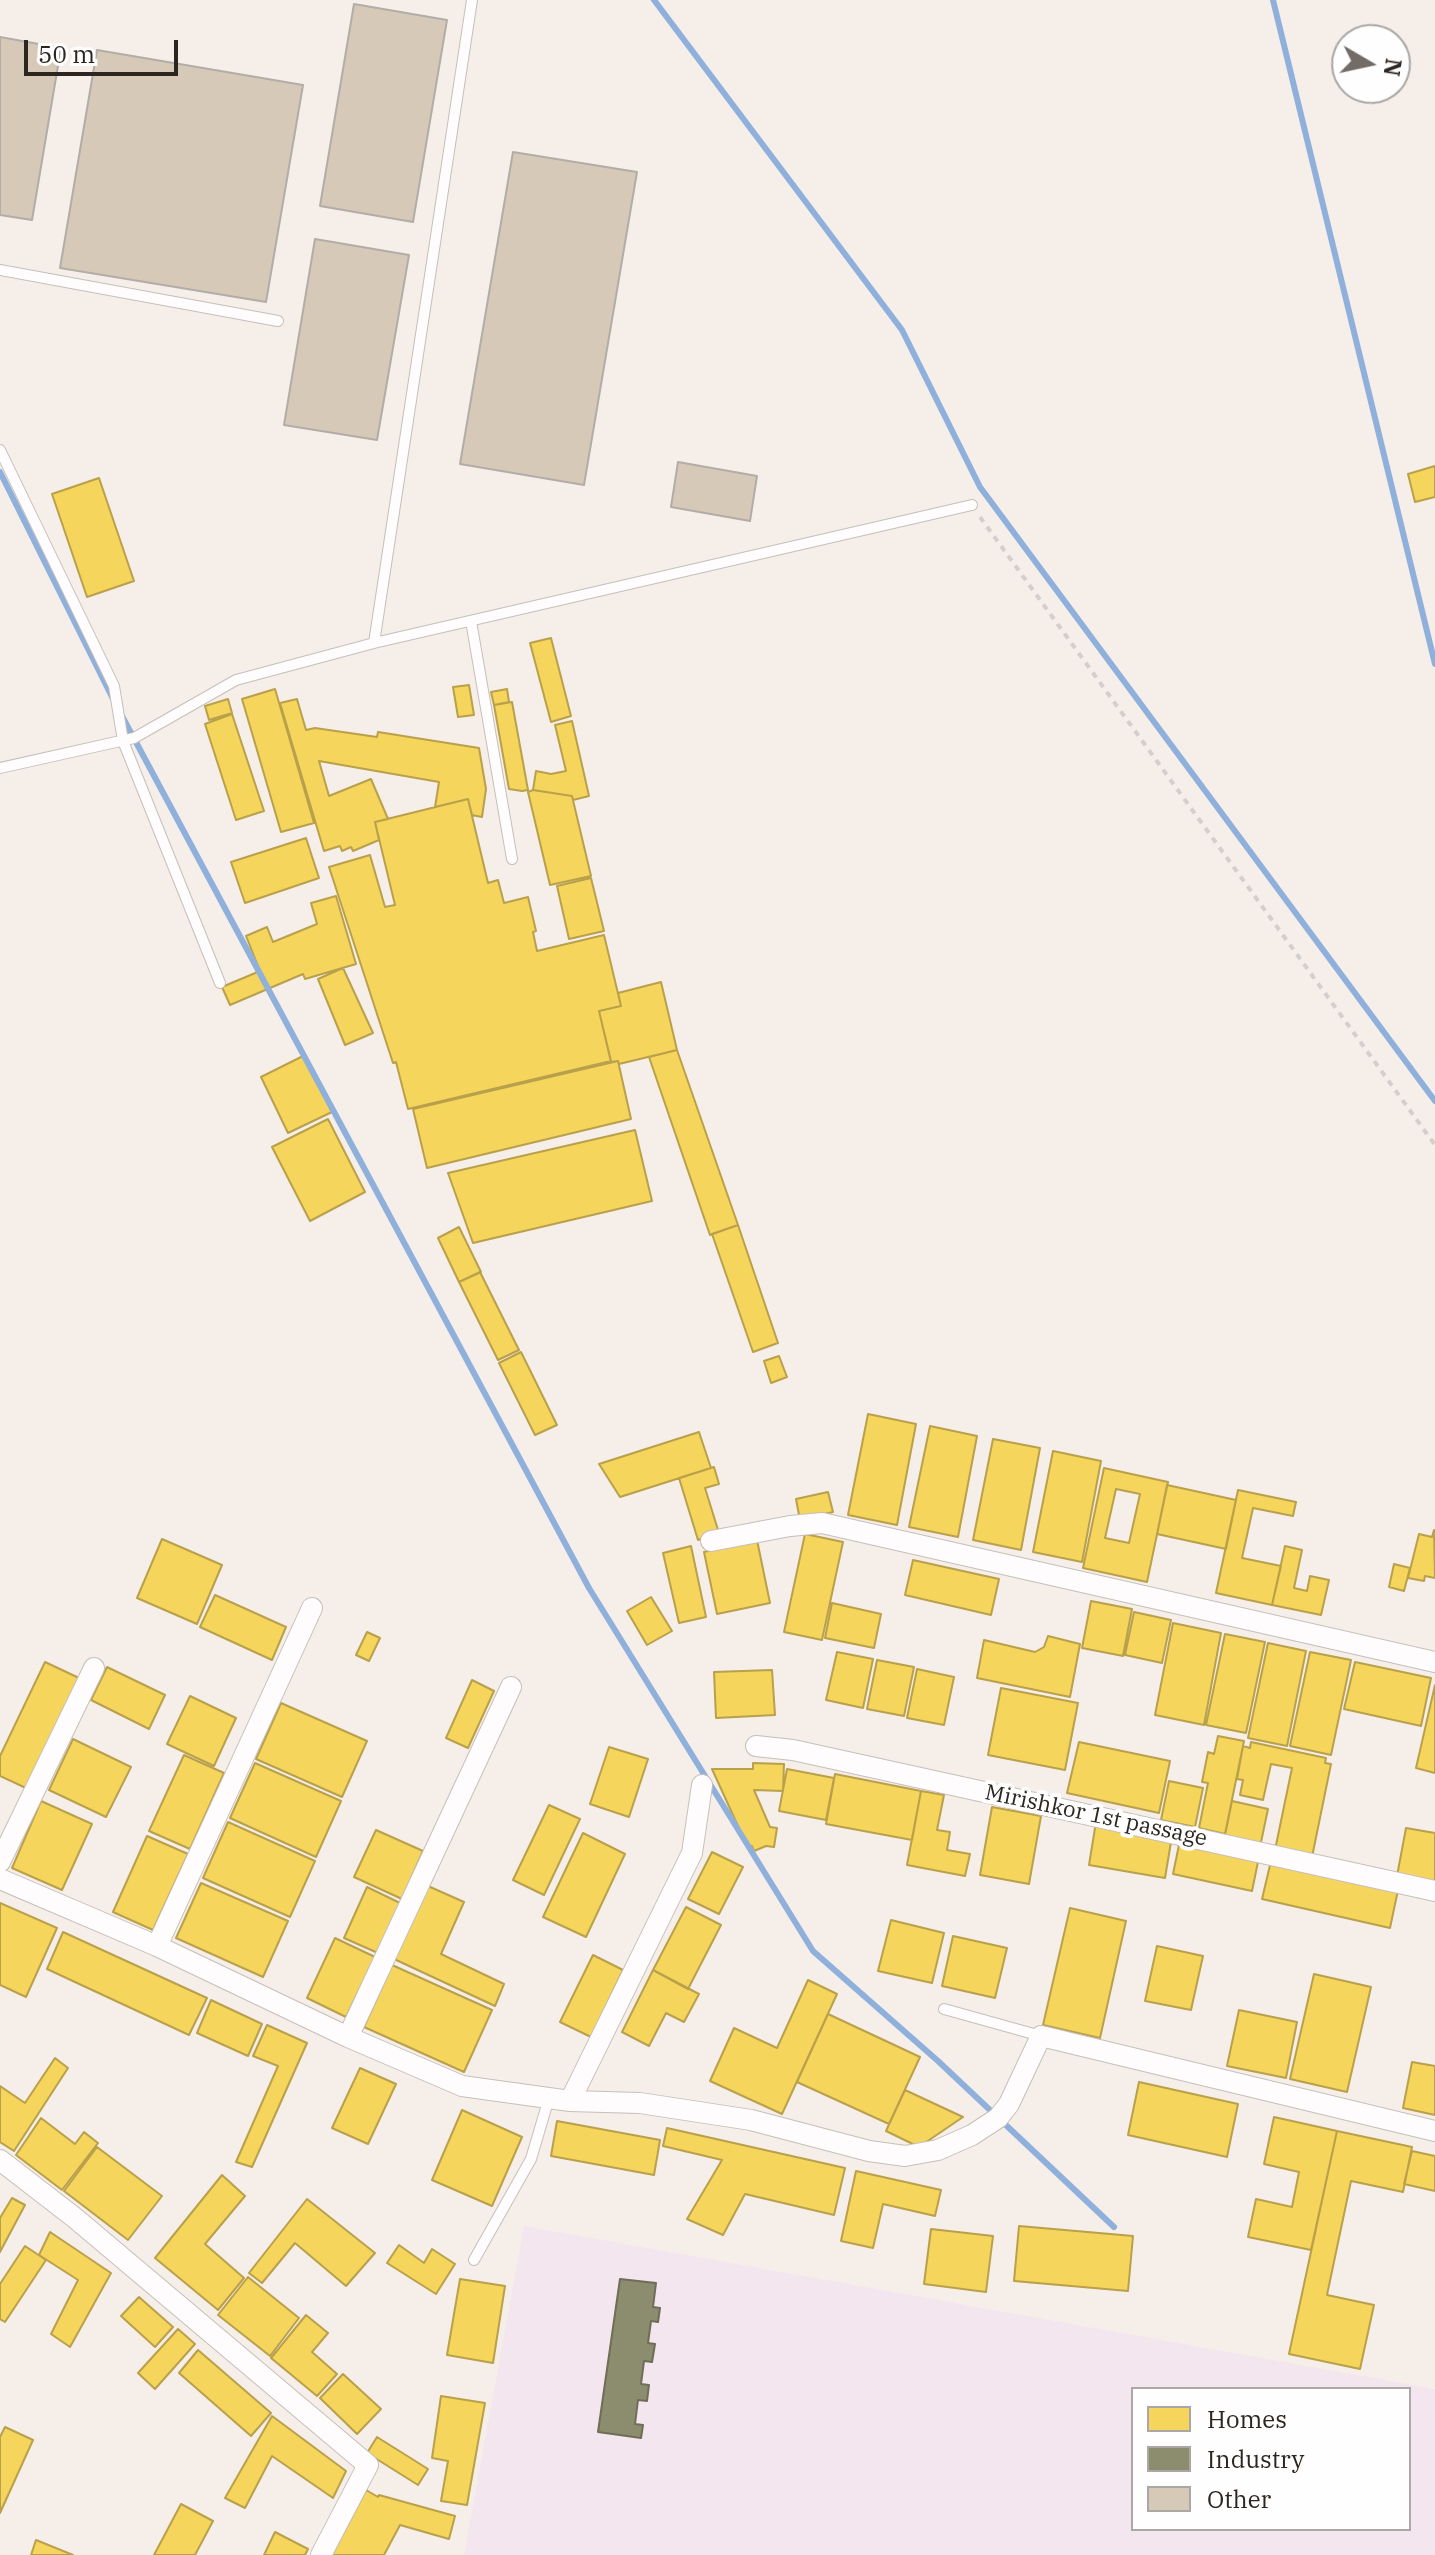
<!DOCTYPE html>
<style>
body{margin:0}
#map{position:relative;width:1435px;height:2555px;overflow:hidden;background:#f6eee9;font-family:"IBM Plex Serif",serif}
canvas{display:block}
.legend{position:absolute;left:1131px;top:2387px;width:280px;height:144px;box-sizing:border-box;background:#fefefe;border:2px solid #aaa7a5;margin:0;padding:10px 14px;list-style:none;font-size:24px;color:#2c2520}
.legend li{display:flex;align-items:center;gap:16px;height:40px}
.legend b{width:40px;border:2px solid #aaa7a5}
.north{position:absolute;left:1331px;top:24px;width:80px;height:80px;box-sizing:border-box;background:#fefefe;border:2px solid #aaa7a5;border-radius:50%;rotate:99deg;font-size:22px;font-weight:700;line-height:32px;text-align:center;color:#2c2520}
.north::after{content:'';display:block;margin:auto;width:28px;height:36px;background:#736b66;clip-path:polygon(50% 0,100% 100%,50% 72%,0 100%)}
.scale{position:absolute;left:24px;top:40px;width:154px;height:36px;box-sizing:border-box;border:4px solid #2c2520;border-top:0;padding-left:10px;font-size:24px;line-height:28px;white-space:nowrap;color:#2c2520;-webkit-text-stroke:6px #fefefe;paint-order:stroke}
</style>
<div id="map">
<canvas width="1435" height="2555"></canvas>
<ul class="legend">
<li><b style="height:22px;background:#f6d55c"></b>Homes</li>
<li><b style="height:22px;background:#8c8c6e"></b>Industry</li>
<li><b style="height:22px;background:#d6c9b8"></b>Other</li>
</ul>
<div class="north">N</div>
<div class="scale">50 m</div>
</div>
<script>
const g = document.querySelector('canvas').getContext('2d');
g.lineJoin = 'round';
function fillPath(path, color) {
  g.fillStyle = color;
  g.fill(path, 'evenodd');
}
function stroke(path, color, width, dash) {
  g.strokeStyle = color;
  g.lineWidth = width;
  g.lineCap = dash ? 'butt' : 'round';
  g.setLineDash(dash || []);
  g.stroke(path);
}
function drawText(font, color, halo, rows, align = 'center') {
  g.font = font + ' "IBM Plex Serif",serif';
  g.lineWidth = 8;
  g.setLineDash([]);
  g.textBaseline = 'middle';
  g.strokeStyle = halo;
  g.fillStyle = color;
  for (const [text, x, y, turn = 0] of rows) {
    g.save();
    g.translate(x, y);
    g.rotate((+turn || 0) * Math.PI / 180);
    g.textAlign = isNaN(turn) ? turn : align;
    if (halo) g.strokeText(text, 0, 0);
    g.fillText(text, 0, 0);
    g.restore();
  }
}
fillPath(new Path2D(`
 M524,2226l911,163v166h-971zM1133,2389h276v140h-276z`), '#f4e6ee');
const homes = new Path2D(`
 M1435,466v31l-20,5 -7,-28z
 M99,478l35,103 -47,16 -35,-103z
 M551,638l20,78 -20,6 -21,-79z
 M469,685l5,30 -16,2 -5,-30z
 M275,689l39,134 -33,9 -39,-133z
 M507,689l2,13 -15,3 -3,-13z
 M228,699l4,14 -23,7 -4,-14z
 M297,699l9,31 9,-2 62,9 1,-5 101,16 7,41 -4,28 -10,-2 -4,-16 -33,8 4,-25 -120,-21 10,35 42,-17 17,40 -13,3 4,18 -26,11 -2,-4 -9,4 -2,-5 -16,5 -44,-148z
 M512,702l16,88 -6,1 -13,-2 -15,-84z
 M232,714l32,97 -28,9 -31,-96z
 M572,721l17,75 -16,4 -1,-4 -39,-6 3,-19 15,3 15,-3 -11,-46z
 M533,790l39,6 19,80 -41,9 -22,-93z
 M468,799l20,84 10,-3 6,23 24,-6 8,34 -3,1 4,19 67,-16 17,71 -22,5 12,50 -203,48 -12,-47 -3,1 -64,-196 41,-12 15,52 10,-2 -20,-83z
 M306,838l13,40 -74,25 -14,-41z
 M591,878l13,53 -35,8 -12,-53z
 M336,896l20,68 -51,15 -2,-5 -73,31 -8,-18 38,-16 -14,-35 21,-9 6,15 44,-18 -6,-21z
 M343,968l30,65 -28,12 -27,-66z
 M661,982l16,68 -58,14 -1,-3 -7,1 -12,-51 22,-5 -3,-13z
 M677,1050l61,175 -28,10 -61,-178z
 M305,1055l27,57 -44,21 -27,-56z
 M618,1061l13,58 -204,49 -14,-59z
 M328,1119l37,73 -55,29 -38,-74z
 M635,1130l17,71 -179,42 -25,-70z
 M738,1225l40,118 -25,9 -41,-118z
 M459,1227l22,45 -22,10 -21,-44z
 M480,1272l39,78 -21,10 -39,-78z
 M521,1352l36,73 -22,10 -36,-72z
 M779,1356l8,21 -16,6 -7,-22z
 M868,1414l48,10 -19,101 -49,-10z
 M930,1426l47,10 -19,101 -49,-10z
 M699,1432l12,36 -91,29 -21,-33z
 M993,1439l47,9 -19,102 -48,-10z
 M1053,1451l48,10 -19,101 -49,-10z
 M714,1467l5,17 -14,4 14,45 -21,7 -19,-62z
 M1104,1468l64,14 -21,100 -64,-14zM1116,1489l24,5 -11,49 -24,-5z
 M1167,1485l69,15 -10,49 -69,-15z
 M1238,1490l58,12 -3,14 -40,-8 -11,50 39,8 -9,39 -56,-12z
 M828,1492l5,20 -33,8 -4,-21z
 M1434,1530l1,48 -10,-2 -1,5 -16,-3 11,-44 13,3z
 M805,1534l38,8 -21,98 -38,-8z
 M162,1539l60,26 -25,59 -60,-26z
 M757,1540l13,63 -53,11 -13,-62z
 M691,1546l15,71 -27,6 -16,-70z
 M1285,1546l17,4 -8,38 13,3 3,-15 19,4 -8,35 -49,-10z
 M913,1560l86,19 -8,36 -86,-20z
 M1394,1564l16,4 -6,23 -15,-4z
 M215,1595l71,32 -14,33 -72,-33z
 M651,1597l21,34 -25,14 -20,-34z
 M1091,1601l41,8 -9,47 -41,-8z
 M832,1603l49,11 -7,34 -49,-10z
 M1134,1612l37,8 -9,43 -37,-8z
 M1173,1623l48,10 -17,92 -49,-10z
 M367,1632l13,6 -11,23 -13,-6z
 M1225,1634l40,8 -19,91 -40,-8z
 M1048,1636l32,8 -10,53 -93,-19 7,-38 51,12 9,-5z
 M1268,1643l38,8 -19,95 -39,-8z
 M837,1652l36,7 -10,49 -37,-8z
 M1310,1652l41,8 -20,95 -41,-9z
 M877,1660l37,7 -10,49 -37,-7z
 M45,1662l34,16 -51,111 -28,-13v-20z
 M1355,1662l76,16 -10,48 -77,-17z
 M107,1667l58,28 -16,34 -58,-29z
 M917,1669l37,8 -10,48 -37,-7z
 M772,1670l3,45 -59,3 -2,-46z
 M472,1680l22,11 -26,57 -22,-10z
 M1435,1685v88l-19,-5z
 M1001,1688l77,15 -13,67 -77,-15z
 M190,1696l46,22 -22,48 -47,-22z
 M281,1703l86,38 -25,56 -86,-38z
 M1218,1736l26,5 -19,93 -26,-6 9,-45 -6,-1 6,-30 6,2z
 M73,1739l58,28 -25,50 -57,-27z
 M1079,1742l91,19 -11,52 -92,-20z
 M1251,1742l75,16 -1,5 6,1 -19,93 -37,-7 17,-82 -21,-4 -8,36 -23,-5 3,-15 -6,-1 6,-33 7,2z
 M609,1747l39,12 -19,58 -39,-13z
 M184,1755l40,18 -34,76 -41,-18z
 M255,1763l86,38 -25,56 -86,-39z
 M753,1763l31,1 -1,27 -29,-1 16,37 7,1 -3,19 -8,-1 -12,5 -2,-5 -4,2 -36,-79h41z
 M787,1769l47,9 -8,42 -47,-9z
 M835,1774l86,17 -9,49 -86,-16z
 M1169,1781l34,7 -8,39 -34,-7z
 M921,1791l23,4 -7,35 13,2 -3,18 23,4 -5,22 -58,-11z
 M41,1801l51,23 -30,66 -50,-22z
 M1232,1801l36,8 -8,38 -36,-7z
 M549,1805l31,14 -36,76 -31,-15z
 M992,1807l49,9 -12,68 -49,-9z
 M228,1822l87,39 -25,56 -87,-39z
 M1096,1822l76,14 -7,42 -76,-13z
 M1406,1828l29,5v50l-38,-7z
 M376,1830l47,21 -21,48 -48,-22z
 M583,1833l42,21 -39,83 -43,-20z
 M147,1836l41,18 -35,76 -40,-18z
 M1180,1840l79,17 -7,34 -79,-17z
 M712,1852l31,15 -24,47 -31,-15z
 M1271,1861l127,29 -8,38 -128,-29z
 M201,1883l87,38 -25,56 -87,-39z
 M428,1886l36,16 -23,52 63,30 -9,22 -101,-47z
 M367,1887l33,16 -22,50 -34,-15z
 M0,1903l57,25 -31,69 -26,-12z
 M686,1907l35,18 -33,64 -35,-19z
 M1070,1908l56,13 -26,117 -57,-13z
 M891,1920l53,13 -12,50 -54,-12z
 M63,1932l144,66 -18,37 -142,-66z
 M953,1936l54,12 -12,50 -53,-12z
 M335,1938l40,19 -29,60 -39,-19z
 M1157,1946l46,10 -12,54 -46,-9z
 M593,1955l30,15 -32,67 -31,-15z
 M392,1965l100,45 -28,62 -100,-45z
 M653,1970l46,24 -15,28 -18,-9 -17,33 -27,-14z
 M1314,1974l57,13 -24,105 -57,-13z
 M808,1980l29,14 -55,120 -72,-33 24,-53 43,20z
 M211,2000l51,24 -14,32 -51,-23z
 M1239,2010l58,12 -11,56 -59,-12z
 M828,2014l92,43 -31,67 -92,-42z
 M267,2025l40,18 -55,124 -16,-5 42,-96 -25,-10z
 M55,2058l13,10 -54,83 -14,-9v-56l25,17z
 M1412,2062l23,4v49l-32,-7z
 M360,2068l36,16 -28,60 -36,-16z
 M1139,2082l99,22 -11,53 -99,-22z
 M905,2090l58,27 -44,30 -33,-16z
 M462,2110l60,27 -30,69 -60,-26z
 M1274,2117l63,14 -26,119 -63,-13 8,-38 36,8 7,-35 -35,-8z
 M41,2118l34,26 9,-12 14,11 -36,47 -46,-35z
 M557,2121l103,19 -6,35 -103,-19z
 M667,2128l178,40 -11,47 -89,-21 -22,41 -36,-16 35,-59 -59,-14z
 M1337,2131l75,16 -9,45 -52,-11 -24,114 47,10 -14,64 -71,-15z
 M97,2147l65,49 -34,44 -64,-49z
 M1412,2151l23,5v35l-31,-7z
 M856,2171l85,19 -6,26 -52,-12 -10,44 -32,-7z
 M222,2175l23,21 -40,48 39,34 -26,32 -63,-52z
 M12,2198l13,7 -25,47v-34z
 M307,2199l68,54 -29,33 -51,-43 -33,40 -13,-10z
 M1019,2226l114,10 -5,55 -114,-10z
 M931,2229l62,7 -7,56 -62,-8z
 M50,2232l61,41 -41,74 -19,-13 27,-54 -39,-25z
 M399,2245l25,18 8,-14 23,15 -19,30 -49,-31z
 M25,2246l21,14 -41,62 -5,-3v-35z
 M248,2277l51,41 -29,38 -52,-41z
 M460,2279l45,7 -12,77 -46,-8z
 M139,2297l34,30 -18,20 -34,-31z
 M306,2315l22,18 -16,19 25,22 -20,22 -46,-38z
 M178,2329l17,15 -40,45 -17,-16z
 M198,2350l73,63 -20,23 -72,-63z
 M343,2374l38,35 -24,25 -37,-36z
 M441,2396l44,7 -18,102 -26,-4 7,-40 -16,-3z
 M272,2416l74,55 -13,27 -61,-42 -27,52 -20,-10z
 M5,2427l28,13 -33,73v-76z
 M377,2437l51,32 -10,16 -51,-32z
 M366,2490l12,7 1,-2 76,21 -6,23 -49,-14 -16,30h-52z
 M181,2504l32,17 -18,34h-41z
 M275,2532l33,17 -3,6h-41z
 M36,2540l37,15h-42z`);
fillPath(homes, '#f6d55c');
stroke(homes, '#b9a04a', 2);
const industry = new Path2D(`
 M620,2279l36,4 -3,24 7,1 -2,14 -7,-1 -3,22 7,1 -3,18 -8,-1 -3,23 8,1 -2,16 -9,-1 -3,24 8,1 -2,13 -43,-6z`);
fillPath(industry, '#8c8c6e');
stroke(industry, '#6f6d57', 2);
stroke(new Path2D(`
 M654,0l248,330 78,157 455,614
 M1273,0l162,664
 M0,472l113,227
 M122,716l467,872 224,363 125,110 176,166`), '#90b0dc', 6);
const building = new Path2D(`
 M354,4l93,16 -34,202 -93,-16z
 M0,37l61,11 -29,172 -32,-5z
 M97,50l206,35 -37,217 -206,-34z
 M513,152l124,20 -53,313 -124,-21z
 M315,239l94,16 -32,185 -93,-15z
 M678,462l79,14 -7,45 -79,-14z`);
fillPath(building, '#d6c9b8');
stroke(building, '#b2ada7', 2);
const lane = new Path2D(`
 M0,270l278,51
 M0,450l114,236 9,55 97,242
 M471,621l41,238
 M374,643l98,-643
 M0,768l134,-30 102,-58 138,-37 598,-138
 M944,2009l97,27
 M474,2260l57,-101 18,-61`);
const street = new Path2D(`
 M711,1541l79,-15 32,-3 613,139
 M756,1746l37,4 642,141
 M0,1862l94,-194
 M0,1879l157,67 191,91 114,49 108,15 70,2 111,17 118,31 36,5 33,-6 34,-15 26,-17 11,-14 32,-68 394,95
 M157,1946l155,-338
 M348,2037l163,-350
 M570,2101l122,-248 10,-68
 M0,2160l75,58 293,247 -47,90`);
stroke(lane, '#c6bfba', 12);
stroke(street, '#c6bfba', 22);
stroke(new Path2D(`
 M980,517l455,628`), '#d3cfcd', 4, [6, 6]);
stroke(lane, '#fefcfc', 10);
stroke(street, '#fefcfc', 20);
drawText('22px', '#2c2520', '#fefefe', [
 ["Mirishkor 1st passage",1096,1816,12]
]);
</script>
